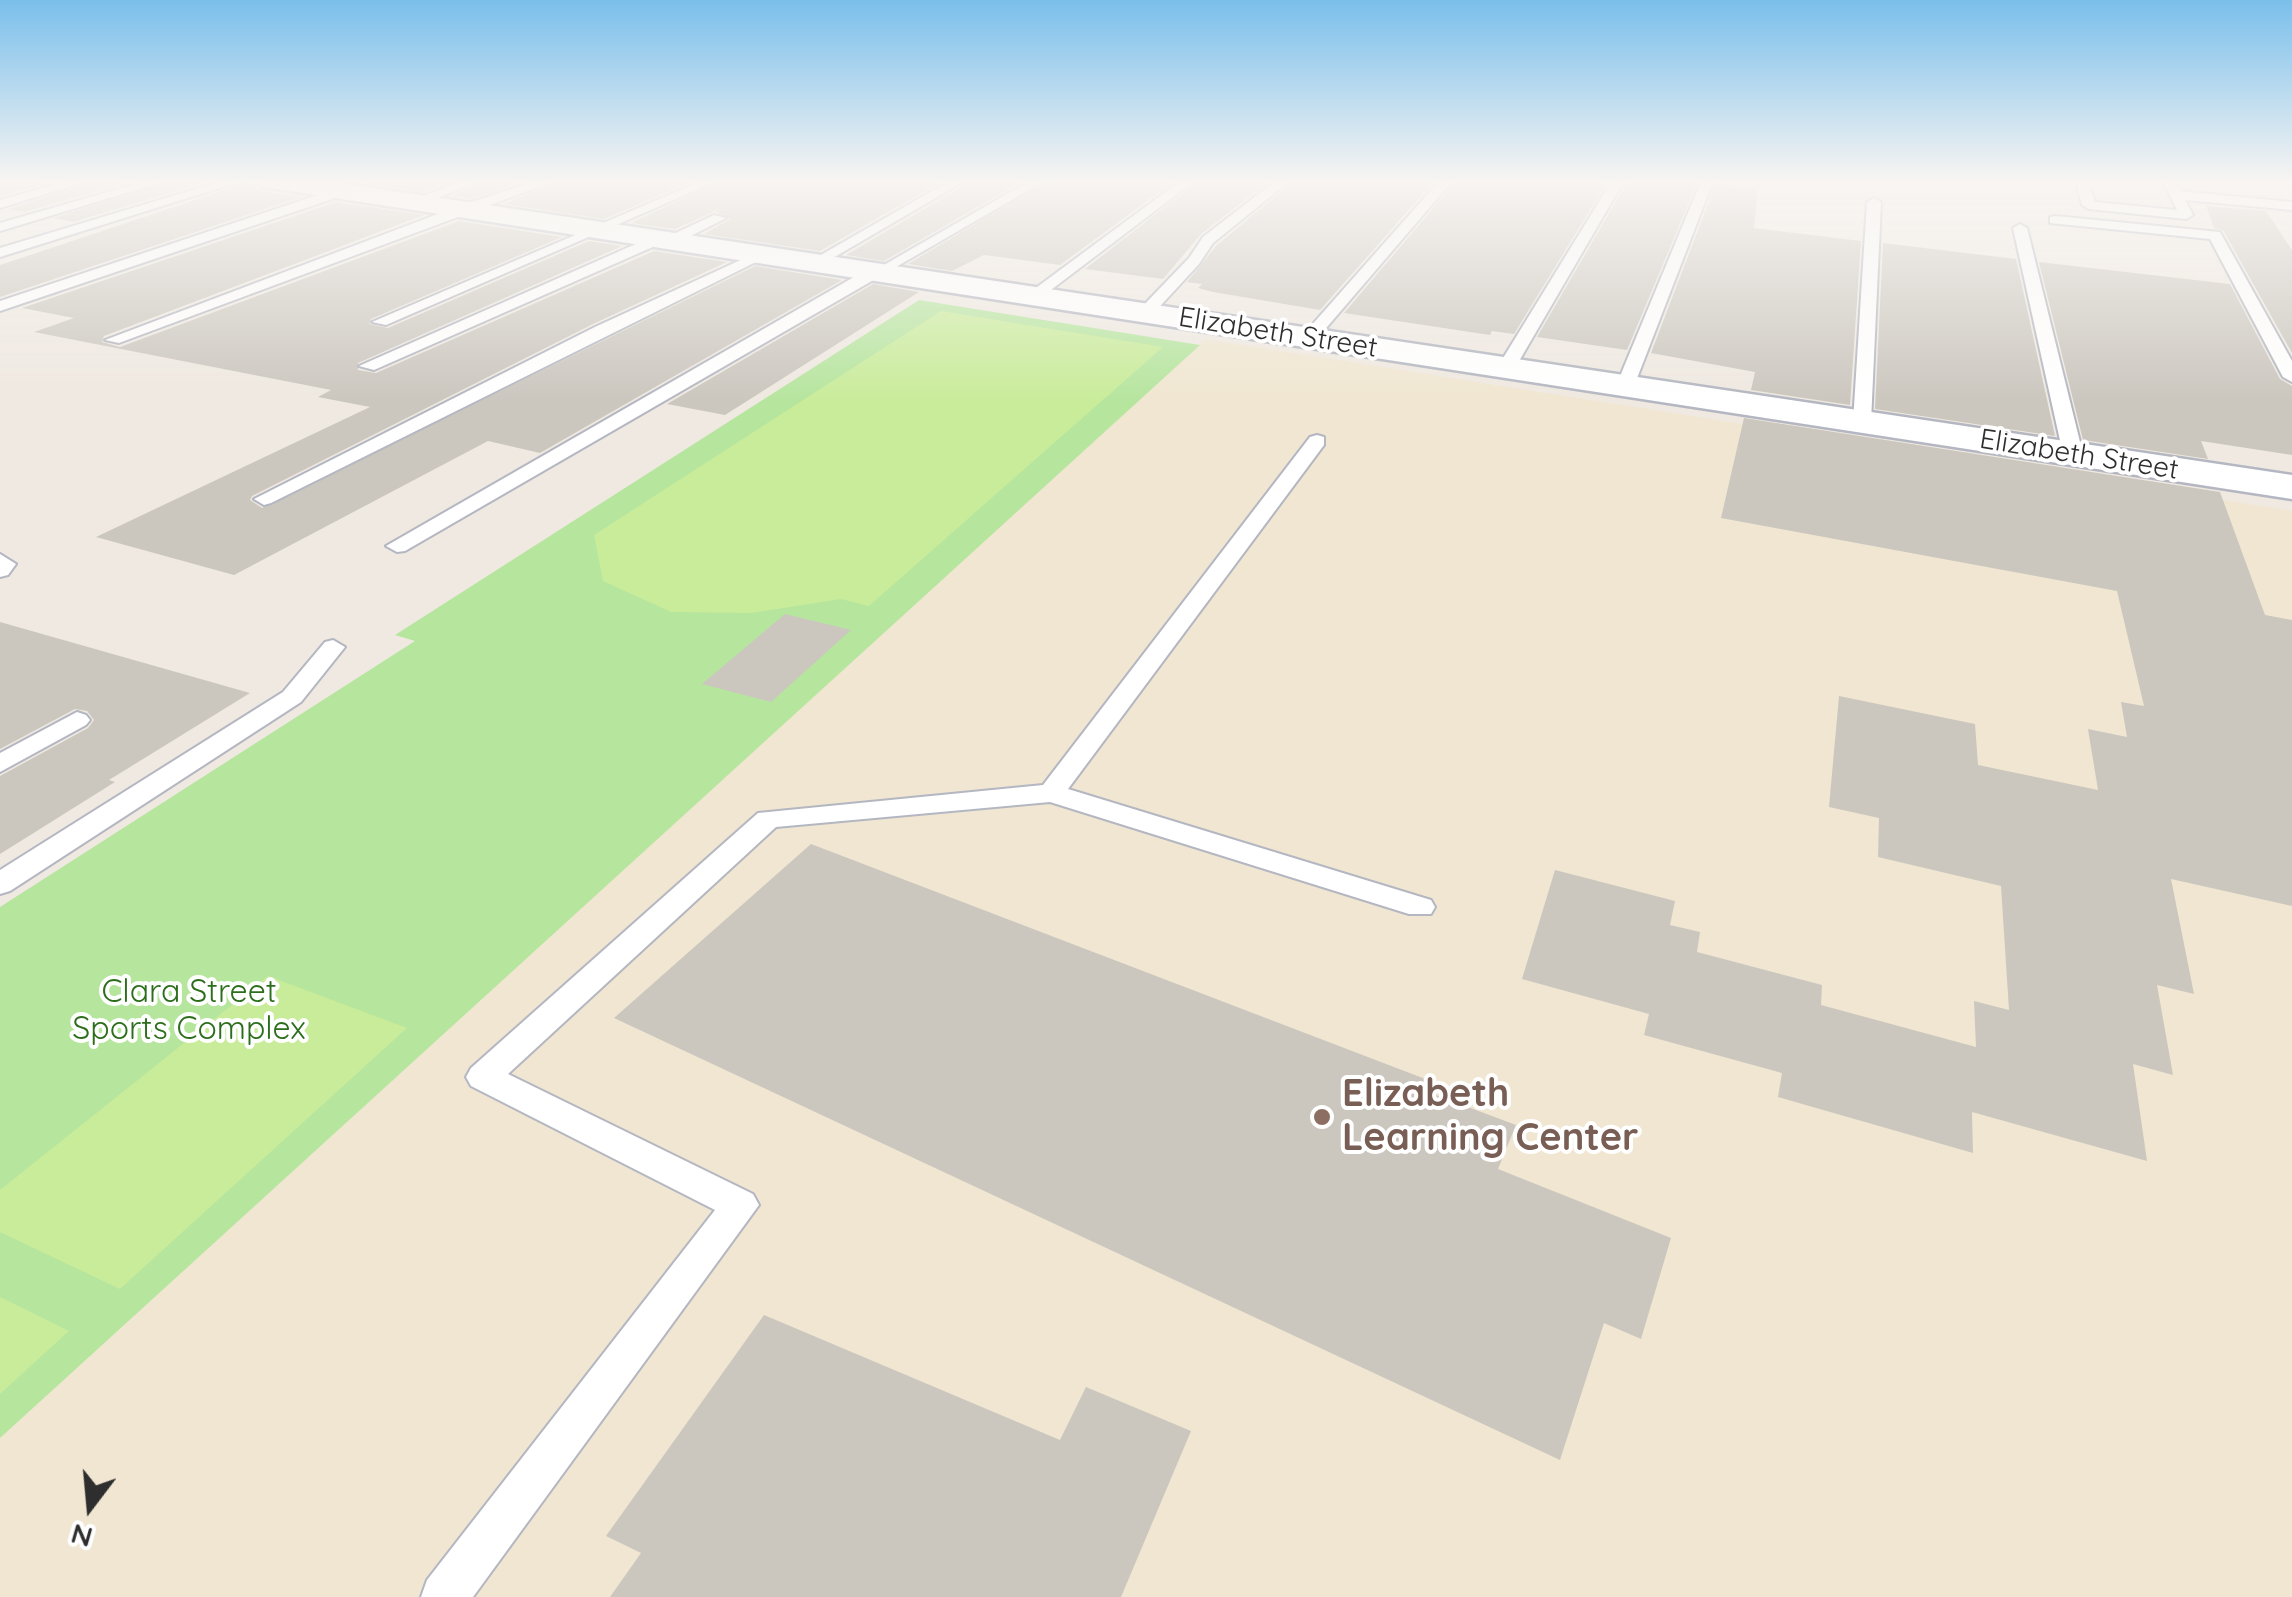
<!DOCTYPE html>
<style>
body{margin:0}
#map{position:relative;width:2292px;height:1597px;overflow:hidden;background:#efe9e1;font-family:Quicksand,sans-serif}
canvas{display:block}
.north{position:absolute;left:40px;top:1457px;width:100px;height:100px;-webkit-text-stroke:8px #fff;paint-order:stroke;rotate:196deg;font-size:28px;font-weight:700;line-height:40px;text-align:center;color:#2e2e2e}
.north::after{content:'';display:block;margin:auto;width:35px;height:45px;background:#2e2e2e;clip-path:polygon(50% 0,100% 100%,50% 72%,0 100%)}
</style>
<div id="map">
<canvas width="2292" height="1597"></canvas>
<div class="north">N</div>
</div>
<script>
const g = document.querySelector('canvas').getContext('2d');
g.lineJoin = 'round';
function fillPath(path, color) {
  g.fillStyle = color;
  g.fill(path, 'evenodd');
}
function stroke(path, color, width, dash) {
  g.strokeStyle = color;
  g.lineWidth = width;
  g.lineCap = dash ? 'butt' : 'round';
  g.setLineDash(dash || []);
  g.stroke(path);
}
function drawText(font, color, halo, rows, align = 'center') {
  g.font = font + ' Quicksand,sans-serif';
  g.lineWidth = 8;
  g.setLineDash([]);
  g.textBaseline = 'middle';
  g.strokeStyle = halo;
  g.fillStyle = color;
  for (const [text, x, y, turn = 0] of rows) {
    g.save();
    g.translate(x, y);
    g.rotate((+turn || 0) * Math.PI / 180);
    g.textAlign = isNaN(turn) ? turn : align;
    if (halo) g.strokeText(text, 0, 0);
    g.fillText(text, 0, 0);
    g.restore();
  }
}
fillPath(new Path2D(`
 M1205,339l1087,172v1086h-2292v-159z`), '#f0e6d1');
fillPath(new Path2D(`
 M919,300l281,45 -1200,1093v-531l415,-266 -20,-6z`), '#b6e59e');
fillPath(new Path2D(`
 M941,311l222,36 -294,259 -28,-7 -90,14 -80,-1 -68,-31 -9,-46z
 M268,976l139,52 -287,261 -120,-57v-42z
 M0,1297l69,34 -69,63z`), '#c9ec9a');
fillPath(new Path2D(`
 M0,179h62l-62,17z
 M98,179h42l-116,33 -15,-3z
 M176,179h40l-143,43 -19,-4z
 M338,179h119l-33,13z
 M488,179h43l-61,20 -18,-3z
 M564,179h133l-93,40 -100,-15z
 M725,179h221l-126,72 -116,-17 26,-15 -15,-8 -40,18 -44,-6z
 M965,179h61l-142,82 -38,-6 119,-70z
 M1051,179h126l-117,86 -76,-10 -32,16 -44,-7z
 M1201,179h71l-71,55 -38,45 -78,-10z
 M1296,179h140l-116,131 -107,-18 -15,-4 4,-4 -15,-2 29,-36z
 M1458,179h151l-95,155 -22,-3 -2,4 -146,-22z
 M1629,179l69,2 -71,169 -90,-13z
 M249,182l14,9 38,6 -301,100v-32z
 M1716,183l42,6 -4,39 107,13 -11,164 -99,-15 4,-18 -104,-19z
 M336,202l88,13 -320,121 -2,6 18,5 339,-126 103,16 -191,82 -2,5 19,4 201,-87 33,5 -264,117v7l18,3 278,-122 73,11 -134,62 -341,172 -2,4 12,8 493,-242 87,14 -302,173 -52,-12 -254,134 -138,-38 274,-130 -52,-10 13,-7 -297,-58 40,-14 -52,-10z
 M2206,206l60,5 26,39v103l-69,-123 -9,-2z
 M1883,243l133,16 39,177 -180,-27z
 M2039,262l191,22 50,95 12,7v69l-91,-14 7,18 -125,-19z
 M873,284l46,8 -194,123 -58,-11z
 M1744,418l476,74 45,123 27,5v286l-121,-27 23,115 -37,-9 16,90 -40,-11 14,97 -175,-49 1,41 -195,-56 4,-24 -138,-38 5,-21 -127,-35 33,-109 120,31 -5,24 30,7 -3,20 125,33 -1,20 155,42 -2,-46 35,9 -8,-124 -123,-29 1,-39 -50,-11 10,-111 136,28 3,41 120,25 -10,-61 39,8 -6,-35 23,4 -27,-115 -396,-73z
 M785,614l66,16 -80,72 -69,-18z
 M0,622l250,71 -141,87 6,2 -115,72v-78l88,-48 6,-8 -7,-9 -12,-2 -75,40z
 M811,844l630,241 -5,10 80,30 -18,44 173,69 -30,101 -37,-16 -44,137 -946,-442z
 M764,1315l296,125 26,-53 105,44 -70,166h-511l31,-44 -35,-17z`), '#cbc7bf');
const lane = new Path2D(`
 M75,179h19l-94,29v-8z
 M153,179h19l-172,52v-8z
 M229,179h19l-248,78v-9z
 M467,179h17l-64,26 -12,-3z
 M543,179h17l-441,164 -14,-3 354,-134z
 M706,179h16l-336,146 -14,-3z
 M953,179l10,3 -144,84 -12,-3z
 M1033,179h15l-643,372 -8,1 -11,-6 482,-277h9z
 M1183,179h14l-158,120h-10v-6z
 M1278,179h14l-79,64 -14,21 -48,52h-12v-6l50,-52 14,-21z
 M1441,179h13l-139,162h-12v-6z
 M1613,179h12l-110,189 -15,4 -3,-4z
 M2075,179h12l8,23 82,8 -15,-31h12l7,12 111,11v8l-107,-10 8,15 -7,4 -97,-10 -7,-4z
 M1706,180l6,4 -78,202 -9,5 -6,-1 -3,-4 84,-202z
 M342,187l6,4 -1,3 -347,117v-10z
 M1874,198l7,4 -10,220 -9,6 -9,-6 14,-220z
 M714,215l12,3 -51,26 -11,-2 -290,128 -15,-4 295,-130 11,2z
 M2055,216l165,16 72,129v21l-9,-5 -73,-138 -160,-16v-6z
 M2020,224l7,4 56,226 -10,6 -10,-6 -50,-226z
 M758,252l12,3 -499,248 -7,2 -10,-6 341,-172z
 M1317,435l7,2v8l-256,344 363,111 4,7 -4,7h-22l-359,-112 -274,25 -268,247 245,120 6,11 -286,392h-52l6,-17 288,-370 -244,-124 -5,-9 5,-9 287,-255 285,-28 267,-348z
 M0,554l16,10 -8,11 -8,2z
 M333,640l12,7 -44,55 -291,189 -10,3v-24l283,-178 42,-50z
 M77,712l9,3 4,5 -4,5 -86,47v-19z`);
const street = new Path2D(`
 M251,179h63l1978,296v24l-2028,-312z`);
stroke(lane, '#b4b7c1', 4);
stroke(street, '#b4b7c1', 5);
fillPath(lane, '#fff');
fillPath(street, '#fff');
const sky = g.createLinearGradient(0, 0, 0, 402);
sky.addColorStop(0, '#7abfeb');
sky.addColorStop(0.45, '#f8f5f2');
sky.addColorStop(1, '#f8f5f200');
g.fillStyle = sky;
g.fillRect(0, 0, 2292, 402);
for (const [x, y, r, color] of [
 [1322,1117,10,"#8d6e63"]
]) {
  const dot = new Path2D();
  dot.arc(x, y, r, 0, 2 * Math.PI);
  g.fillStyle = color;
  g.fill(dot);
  stroke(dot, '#fff', 4);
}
drawText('28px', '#2e2e2e', '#fff', [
 ["Elizabeth Street",1278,333,9],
 ["Elizabeth Street",2079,455,9]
]);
drawText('32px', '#2c6e1b', '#fff', [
 ["Clara Street",189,992],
 ["Sports Complex",189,1029]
]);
drawText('bold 38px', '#785e54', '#fff', [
 ["Elizabeth",1342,1095],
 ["Learning Center",1342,1139]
], 'left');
</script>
